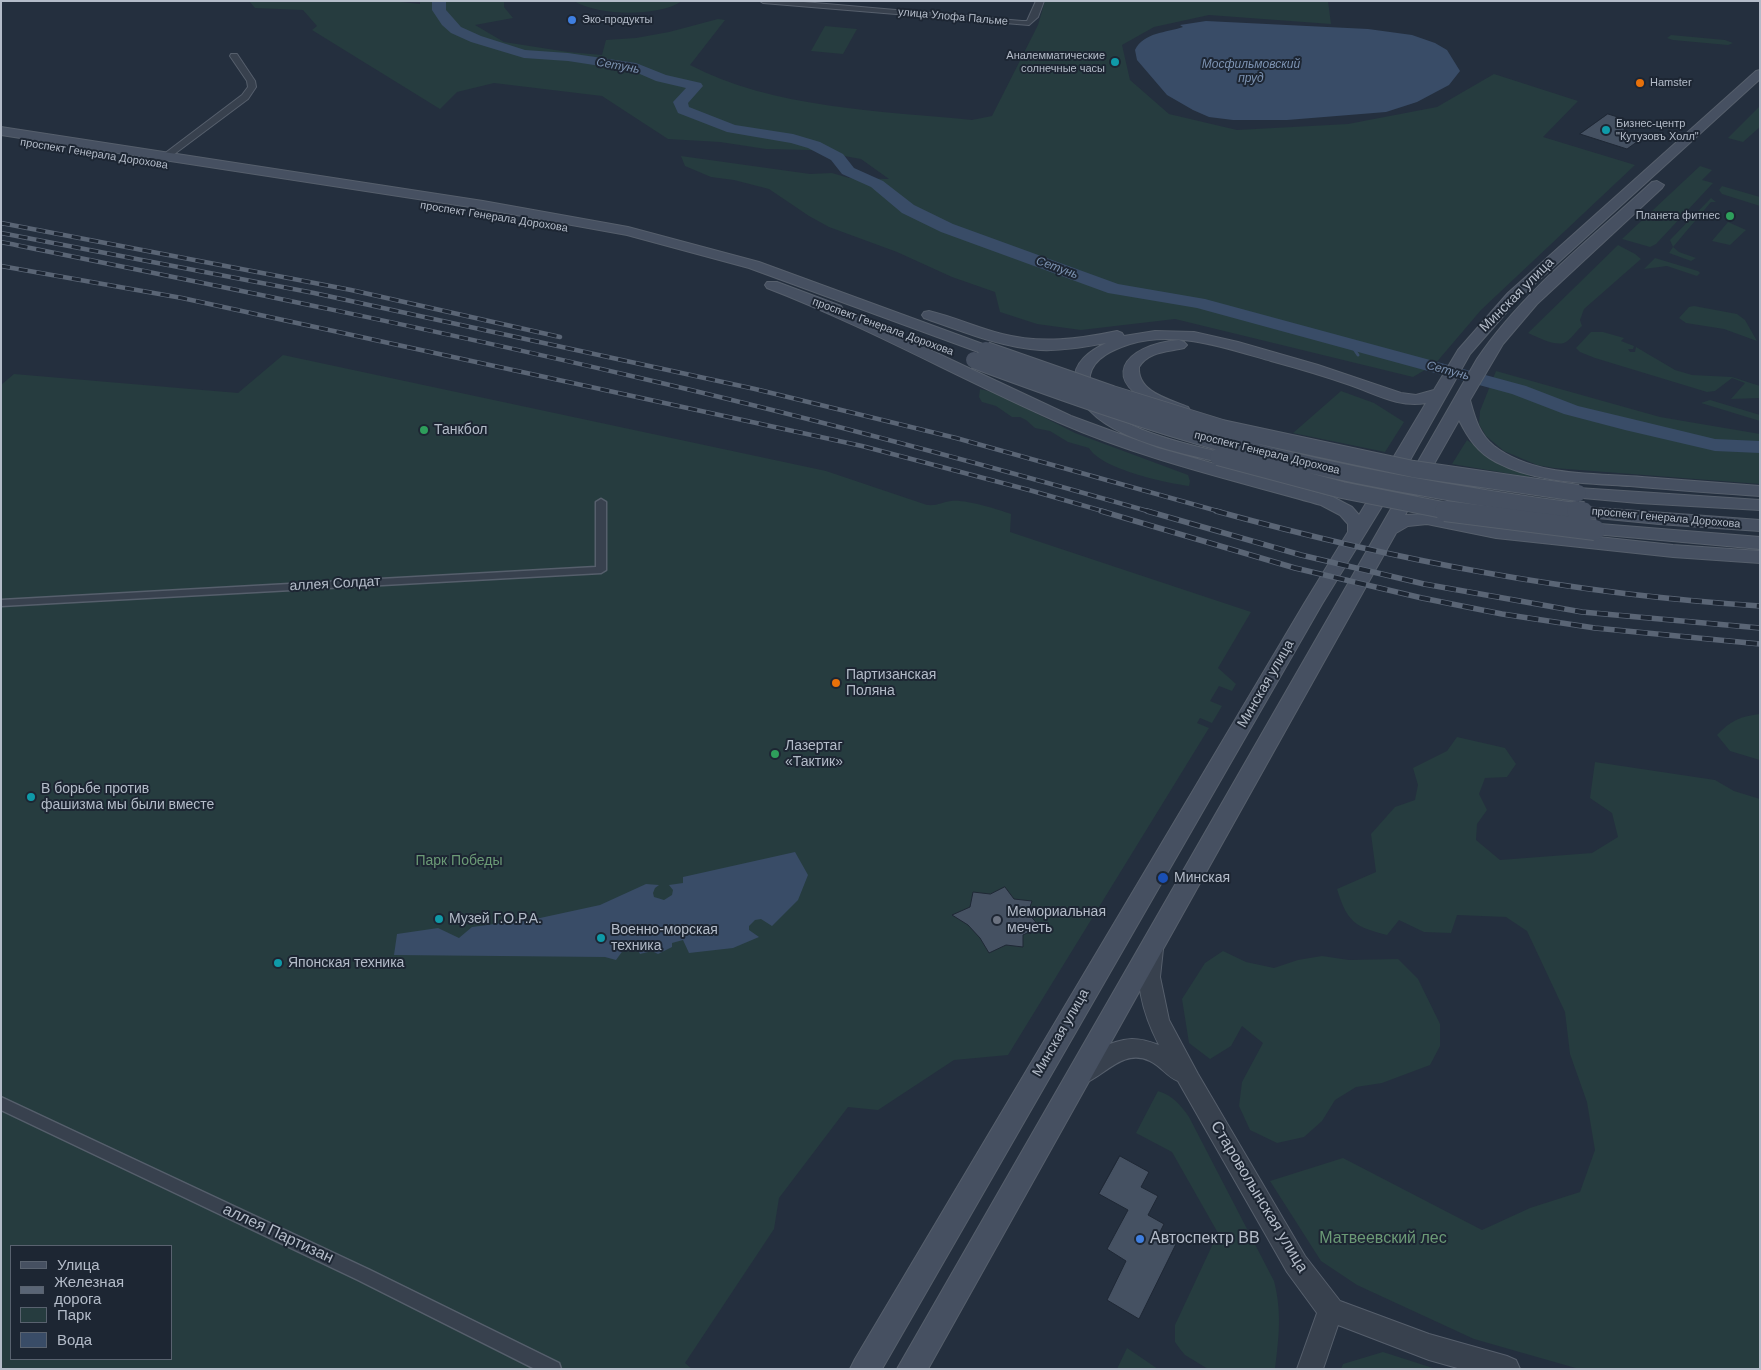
<!DOCTYPE html>
<meta charset="utf-8">
<style>
body{margin:0}
#map{position:relative;width:1761px;height:1370px;overflow:hidden;background:#242f3e;font-family:Arial,sans-serif}
canvas{display:block}
.frame{position:absolute;inset:0;border:2px solid #b4bcc9;pointer-events:none}
.legend{position:absolute;left:10px;top:1245px;width:162px;height:115px;box-sizing:border-box;background:#1d2633;border:1px solid #59626f;margin:0;padding:6px 9px;list-style:none;font-size:15px;color:#b4bcc9}
.legend li{display:flex;align-items:center;gap:10px;height:25px}
.legend b{width:25px;border:1px solid #59626f}
</style>
<div id="map">
<canvas width="1761" height="1370"></canvas>
<div class="frame"></div>
<ul class="legend">
<li><b style="height:6px;background:#465061"></b>Улица</li>
<li><b style="height:6px;background:#5a6575"></b>Железная дорога</li>
<li><b style="height:14px;background:#263c3f"></b>Парк</li>
<li><b style="height:14px;background:#394c67"></b>Вода</li>
</ul>
</div>
<script>
const g = document.querySelector('canvas').getContext('2d');
g.lineJoin = 'round';
function fillPath(path, color) {
  g.fillStyle = color;
  g.fill(path, 'evenodd');
}
function stroke(path, color, width, dash) {
  g.strokeStyle = color;
  g.lineWidth = width;
  g.lineCap = dash ? 'butt' : 'round';
  g.setLineDash(dash || []);
  g.stroke(path);
}
function drawText(font, color, halo, rows, align = 'center') {
  g.font = font + ' Arial,sans-serif';
  g.lineWidth = 4;
  g.setLineDash([]);
  g.textBaseline = 'middle';
  g.strokeStyle = halo;
  g.fillStyle = color;
  for (const [text, x, y, turn = 0] of rows) {
    g.save();
    g.translate(x, y);
    g.rotate((+turn || 0) * Math.PI / 180);
    g.textAlign = isNaN(turn) ? turn : align;
    if (halo) g.strokeText(text, 0, 0);
    g.fillText(text, 0, 0);
    g.restore();
  }
}
fillPath(new Path2D(`
 M249,1h143l28,3v-3h84v6l9,11 -38,7 29,17 64,10 34,3 4,-15 30,-2 33,-6 49,-13 7,1 -35,45c81,43 191,46 282,55l20,-4 46,-91 7,-24h283l3,23 -122,-9 -55,12 -32,18 8,35 39,34 68,16 111,-6 89,-17 57,-33 84,27 -35,36 92,28 -154,145 -46,54 -22,13 -238,-58 -94,11 -44,-6 -37,-12 -5,-20 -43,-15 -55,-25 -68,-25 -20,-11 -40,-27 -35,-9 -23,-3 -26,-11 -4,-10 129,18 22,-1 17,5 40,1 -28,-20 -51,-9 -44,-1 -46,-7 -52,-3 -66,-43 -108,-13 -37,9 -17,17 -128,-79 5,-4 -14,-16 -48,-2z
 M574,1h108c-23,16 -84,15 -108,0z
 M825,26l32,3 -14,25 -32,-3z
 M1671,35l54,5 8,3 -5,2 -55,-5 -6,-2z
 M1760,106v21l-17,15 -15,-4z
 M1700,166l12,4 -10,10 11,3 -57,61 -6,3 -28,-8z
 M1722,186l38,11v9l-38,-12 -3,-4z
 M1711,198l5,4h-5l-38,45 6,5 17,6 -5,3 -22,-8 4,-6 -3,-7z
 M1728,222l18,8 -16,15 -18,-4z
 M1618,245l17,9 6,5 -57,50 -4,11 2,6c-5,4 -12,15 -18,17 -10,3 -27,-6 -36,-10z
 M1655,258l43,13 2,2 -3,3 -30,-10 -23,3z
 M1694,306l43,8 8,6 12,21 -33,-12 -38,-6 -7,-5 10,-11z
 M1591,332h12l21,6 -3,3 13,5 -1,3h-5l2,3h5l1,-5 39,23 17,5 40,2 28,9v12l-29,1 14,-16 -13,-5 -17,13 -8,1 -112,-34 -15,-6 -4,-4z
 M283,355l543,116 101,34c11,1 15,-3 24,-4 14,-2 46,8 60,13l-1,18 241,80 -33,56 18,16 -4,7 -13,-5 -9,15 12,5 -10,17 -12,-5 -3,5 12,5 -201,327 -54,5 -76,50 -30,-3 -69,91 -5,31 -89,134 7,6h-691v-984l13,-11 224,19zM11,1246h160v113h-160z
 M1496,371l164,46 100,17v50l-206,-16 -17,-3 -33,-14 -18,-15 -7,-12 1,-13z
 M980,389l16,4 79,40 113,42 2,6 -1,5c-23,-3 -88,-17 -100,-38l-21,-6 -18,-11 -15,-3 -9,-8 -6,-3h-8l-16,-11 -14,-4 -3,-5z
 M1341,391l33,12 30,19 -19,30 -92,-19z
 M1710,400l50,15v6l-59,-18z
 M1467,440l29,20 34,15 -1,2 -77,-13z
 M1760,714v46l-30,-9 -13,-16c13,-14 24,-19 43,-21z
 M1457,737l48,11 11,16 -9,13 -22,1 -6,16 8,16 -10,14 -1,16 24,20 92,-7 26,-16 -6,-24 -22,-15 5,-36 120,18 19,11 26,8v570h-181l-105,-30 -117,-54 -36,-24 -51,-80 73,-23 139,72 48,-22 50,-16 15,-42 -8,-48 -17,-48 -5,-42 -38,-81 -21,-14 -49,-2 -6,18 -27,-1 -25,-12 -12,15c-32,-8 -40,-13 -50,-46l39,-17 -5,-38 24,-27 20,-7 3,-15 -5,-17 34,-17z
 M1223,951l23,11 28,6 24,-8 24,-4 27,4 49,-1 20,20 22,45v22l-10,19 -48,18 -26,4 -21,13 -13,21 -18,16 -27,6 -27,-13 -11,-24 3,-24 21,-39 -21,-17 -11,20 -21,13 -21,-16 -7,-44 23,-36z
 M1158,1091c15,5 22,13 31,26l85,164c8,31 5,56 1,88h-67l-23,-14 -5,-6 -5,-7v-17l43,-92 -46,-81 -36,-19z
 M1127,1348l28,19 3,2h-41z
 M1383,1352l53,17h-95l2,-5z`), '#263c3f');
fillPath(new Path2D(`
 M1206,21l162,8 44,6 23,8 12,7 13,21 -11,14 -32,17 -31,10 -99,8h-54l-24,-3 -16,-7 -26,-15 -30,-35 -2,-10c9,-18 31,-17 48,-23l-3,-2z
 M795,852l13,23 -10,25 -26,26 -11,-7 -6,1 -6,6v4l10,7 -26,11 -44,5 -6,-13 -11,3v4l-14,7 -6,-3 -12,3 -3,-6 -13,1 -8,11 -11,-3 -211,-2 3,-21 41,-6 21,10 13,-11 68,-9 60,-13 46,-21 13,1 -4,3 -2,5 1,4 10,3 8,-5 1,-5 -4,-5 14,-2v-6z`), '#394c67');
stroke(new Path2D(`
 M1352,346l6,9`), '#394c67', 3);
fillPath(new Path2D(`
 M432,1h14v9l15,17 20,9 44,14 43,3 68,10 30,12 35,8 2,3 -15,17 1,4 46,18 58,9 27,8 23,12 11,14 29,13 31,24 39,19 165,60 87,15 321,87 52,20 50,12 87,21 45,2v12l-45,-2 -90,-21 -61,-16 -52,-20 -315,-86 -89,-15 -167,-61 -39,-19 -31,-26 -29,-13 -11,-14 -23,-12 -17,-5 -64,-11 -49,-19 -5,-11 13,-14 -30,-7 -23,-10 -65,-10 -44,-3 -53,-16 -20,-9 -9,-8 -10,-15z`), '#394c67');
const building = new Path2D(`
 M1608,114l26,8 -14,11 21,6 -14,10 -47,-15z
 M1005,887l9,12 18,2 -4,12 12,14 -17,8v12l-17,-2 -17,8 -9,-15 -12,-13 -16,-10 18,-8 3,-15 17,2z
 M1120,1156l29,16 -8,15 17,9 -10,19 16,9 -5,10 17,10 -37,75 -32,-19 19,-39 -19,-12 21,-39 -29,-16z`);
fillPath(building, '#455162');
stroke(building, '#1f2835', 1);
const pedestrian = new Path2D(`
 M601,499l5,3v68l-5,3 -600,33v-6l595,-33v-65z
 M1,1097l369,173 189,93 2,6h-26l-177,-89 -357,-170z`);
const minor = new Path2D(`
 M760,1h32l230,20h5l9,-20h8l-6,16 -9,8 -266,-22z
 M231,54h6l18,27 1,6 -8,12 -83,62 -29,2v-4l24,-2 82,-62 6,-8 -1,-6 -17,-25z`);
const tertiary = new Path2D(`
 M1153,940l7,3 3,6 -3,28 9,43 29,54 107,182 35,45 89,33 78,22 9,4 4,9h-59l-32,-9 -91,-35 -15,44h-26l20,-56 -30,-41 -109,-191c-11,-4 -17,-15 -28,-20 -27,-13 -45,15 -67,23l-8,-3 -3,-7c9,-19 39,-34 60,-35 10,0 19,3 27,6 -15,-29 -29,-71 -13,-102z`);
const secondary = new Path2D(`
 M1760,70v9l-242,220 -48,55 -65,115 -83,135 -440,765h-32l5,-10 449,-755 44,-72v-8l-8,-9 -19,-10c-88,-25 -179,-46 -263,-83 -98,-43 -192,-96 -291,-134l-2,-3 2,-3h10l64,24 2,3 228,107 87,32 175,49 19,10 7,8 67,-112c-27,5 -50,-9 -76,-18 -26,-9 -53,-17 -79,-24 -45,-13 -95,-31 -141,-17 -15,5 -36,13 -40,31 -8,49 101,70 134,78l2,4 -2,4 -6,1c-43,-11 -135,-27 -143,-80 -3,-19 16,-32 31,-39 -22,4 -44,8 -66,7 -40,-3 -79,-19 -116,-32l-2,-3 2,-3 5,-1c25,6 49,17 73,23 39,10 77,5 115,-3l5,2 2,3 31,-5 39,1 44,10 80,23 83,28 15,2 18,-5 24,-40 50,-57 248,-222z
 M1,127l482,74 145,26 131,35 232,85 3,3 -3,3h-10l-232,-85 -122,-33 -144,-26 -482,-74z
 M1657,181l7,4 -2,3 -125,116 -34,40 -33,56c5,18 9,34 24,46 40,31 100,27 148,31 39,3 78,6 118,9v10c-43,-3 -87,-6 -130,-10 -44,-3 -94,-3 -134,-24 -18,-9 -28,-24 -37,-42l-54,95 22,-1 69,12 177,19 87,6v12l-87,-6 -177,-19 -69,-14 -19,2 -12,7 -468,836h-31l580,-1010c46,-68 116,-122 175,-177z
 M1179,340l5,2 3,3 -3,3c-16,4 -35,3 -45,19 -2,25 30,32 49,40l2,3 -2,3c-10,3 -18,-2 -26,-5 -65,-26 -40,-63 17,-68z
 M1578,488l182,12v10l-122,-7 -66,-6 -3,-4 3,-4z
 M1583,507l177,13v11l-101,-7 -82,-8 -3,-4 3,-4z
 M1600,524l160,13v12l-166,-15 -3,-4 3,-4z`);
stroke(pedestrian, '#565f6c', 3);
stroke(minor, '#565f6c', 2);
stroke(tertiary, '#565f6c', 2);
stroke(secondary, '#565f6c', 2);
fillPath(pedestrian, '#38414e');
fillPath(minor, '#38414e');
fillPath(tertiary, '#38414e');
fillPath(secondary, '#465061');
const railFar2 = new Path2D(`
 M1,223l4,1`);
const railFar1 = new Path2D(`
 M1,223l350,67 209,47
 M1,233l313,60 441,96 201,49 265,74
 M1,242c213,43 427,86 639,136 172,40 342,86 511,134
 M1,266l181,32 680,148 167,44 77,22`);
const rail = new Path2D(`
 M1101,511l194,57 127,30 80,16 93,14 165,16
 M1147,511l154,44 123,29 158,28 178,16
 M1216,511c181,50 357,83 544,95`);
stroke(railFar2, '#5a6575', 4);
stroke(railFar1, '#5a6575', 4.5);
stroke(rail, '#5a6575', 5.5);
stroke(railFar2, '#1d2633', 2.5, [7]);
stroke(railFar1, '#1d2633', 3, [9]);
stroke(rail, '#1d2633', 4, [11]);
const secondaryBridgeFar1 = new Path2D(`
 M986,350l126,44 110,34 191,41 165,24
 M974,360c87,32 173,63 263,87 113,30 229,50 346,65
 M1218,457l124,33 111,22`);
const secondaryBridge = new Path2D(`
 M1445,511l150,19
 M1577,511l6,1`);
stroke(secondaryBridgeFar1, '#565f6c', 18, []);
stroke(secondaryBridge, '#565f6c', 22, []);
stroke(secondaryBridgeFar1, '#465061', 16);
stroke(secondaryBridge, '#465061', 20);
for (const [x, y, r, color] of [
 [572,20,5,"#3f7fe0"],
 [1115,62,5,"#0f9aa8"],
 [1640,83,5,"#e8710a"],
 [1606,130,5,"#0f9aa8"],
 [1730,216,5,"#2e9e5b"],
 [424,430,5,"#2e9e5b"],
 [836,683,5,"#e8710a"],
 [775,754,5,"#2e9e5b"],
 [31,797,5,"#0f9aa8"],
 [1163,878,6,"#1a4fb4"],
 [439,919,5,"#0f9aa8"],
 [997,920,5,"#6b7280"],
 [601,938,5,"#0f9aa8"],
 [278,963,5,"#0f9aa8"],
 [1140,1239,5,"#3f7fe0"]
]) {
  const dot = new Path2D();
  dot.arc(x, y, r, 0, 2 * Math.PI);
  g.fillStyle = color;
  g.fill(dot);
  stroke(dot, '#1d2633', 2);
}
drawText('11px', '#b4bcc9', '#1d2633', [
 ["улица Улофа Пальме",953,17,5],
 ["проспект Генерала Дорохова",94,154,9],
 ["проспект Генерала Дорохова",494,217,9],
 ["проспект Генерала Дорохова",883,327,20],
 ["проспект Генерала Дорохова",1267,453,14],
 ["проспект Генерала Дорохова",1666,518,5]
]);
drawText('11px', '#b4bcc9', '#1d2633', [
 ["Эко-продукты",582,20],
 ["Аналемматические",1105,56,"right"],
 ["солнечные часы",1105,69,"right"],
 ["Hamster",1650,83],
 ["Бизнес-центр",1616,124],
 ["\"Кутузовъ Холл\"",1616,137],
 ["Планета фитнес",1720,216,"right"]
], 'left');
drawText('italic 12px', '#7c92b1', '#1d2633', [
 ["Мосфильмовский",1251,65],
 ["пруд",1251,79],
 ["Сетунь",618,66,10],
 ["Сетунь",1057,268,20],
 ["Сетунь",1448,371,15]
]);
drawText('14px', '#b4bcc9', '#1d2633', [
 ["Минская улица",1517,295,-45],
 ["аллея Солдат",335,584,-3],
 ["Минская улица",1266,684,-60],
 ["Минская улица",1061,1033,-60]
]);
drawText('14px', '#b4bcc9', '#1d2633', [
 ["Танкбол",434,430],
 ["Партизанская",846,675],
 ["Поляна",846,691],
 ["Лазертаг",785,746],
 ["«Тактик»",785,762],
 ["В борьбе против",41,789],
 ["фашизма мы были вместе",41,805],
 ["Минская",1174,878],
 ["Мемориальная",1007,912],
 ["мечеть",1007,928],
 ["Музей Г.О.Р.А.",449,919],
 ["Военно-морская",611,930],
 ["техника",611,946],
 ["Японская техника",288,963]
], 'left');
drawText('14px', '#6b9a76', '#1d2633', [
 ["Парк Победы",459,861]
]);
drawText('16px', '#b4bcc9', '#1d2633', [
 ["Староволынская улица",1259,1197,59],
 ["аллея Партизан",278,1234,25]
]);
drawText('16px', '#b4bcc9', '#1d2633', [
 ["Автоспектр ВВ",1150,1239]
], 'left');
drawText('16px', '#6b9a76', '#1d2633', [
 ["Матвеевский лес",1383,1239]
]);
</script>
